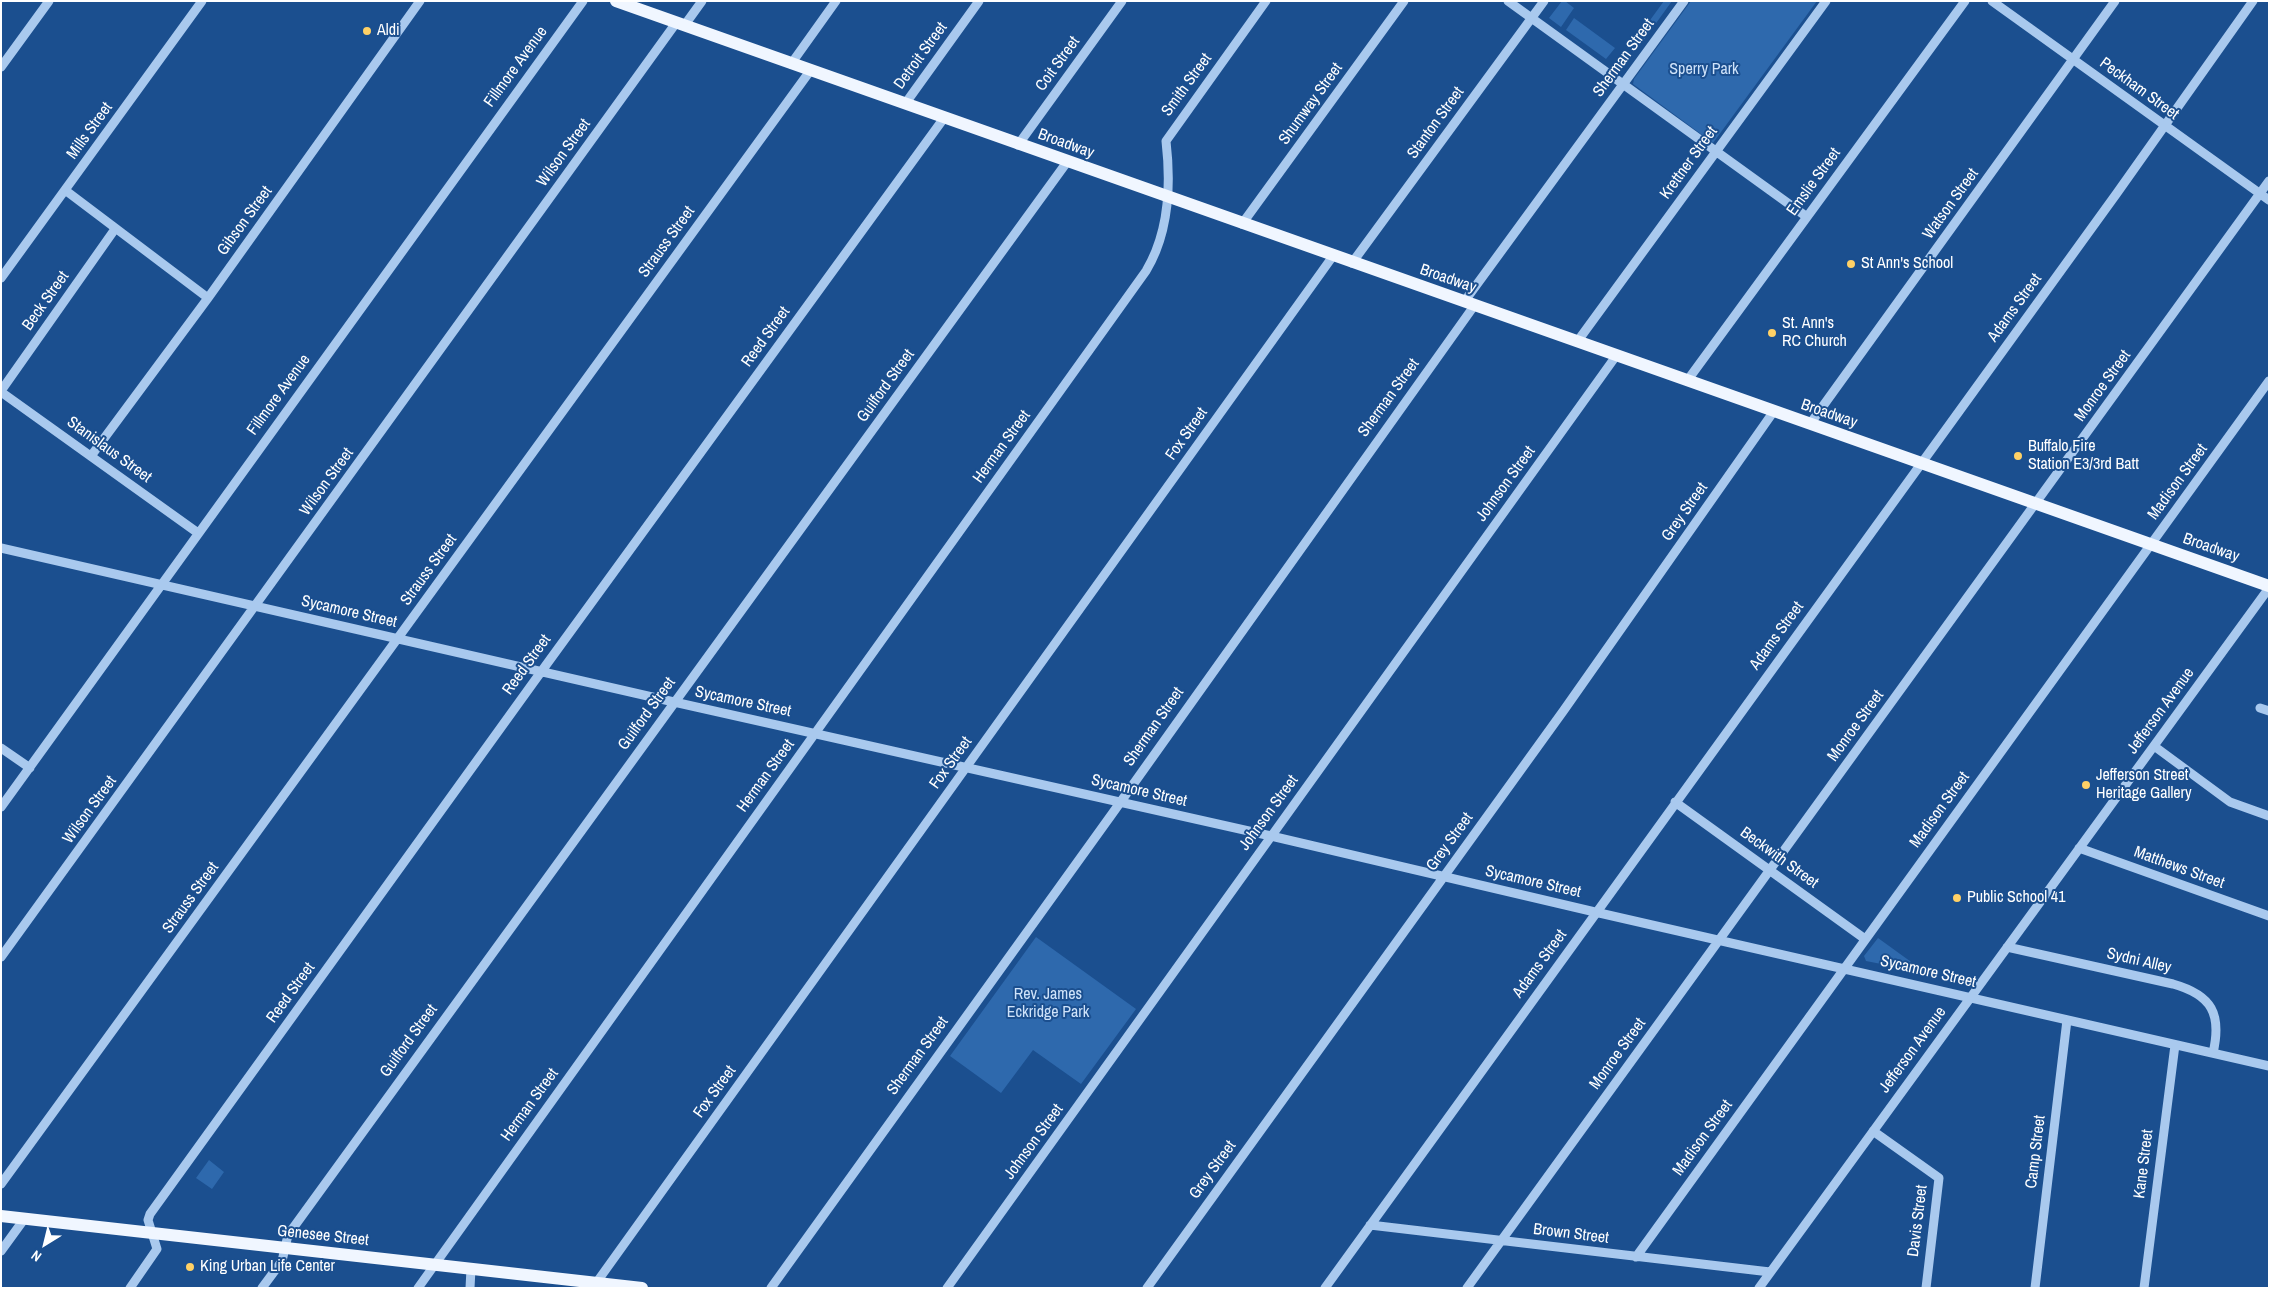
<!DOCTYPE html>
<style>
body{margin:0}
#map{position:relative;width:2270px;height:1289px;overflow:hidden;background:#1b4f8f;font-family:"Archivo Narrow",sans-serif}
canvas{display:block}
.frame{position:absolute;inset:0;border:2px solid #fff;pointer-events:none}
.north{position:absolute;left:20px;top:1219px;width:50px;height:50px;-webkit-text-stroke:4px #1b4f8f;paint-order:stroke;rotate:216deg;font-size:14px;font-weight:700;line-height:20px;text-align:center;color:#fff}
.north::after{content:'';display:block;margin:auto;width:18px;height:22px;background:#fff;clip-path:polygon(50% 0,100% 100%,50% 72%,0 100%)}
</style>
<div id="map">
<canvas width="2270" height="1289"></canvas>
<div class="frame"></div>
<div class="north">N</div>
</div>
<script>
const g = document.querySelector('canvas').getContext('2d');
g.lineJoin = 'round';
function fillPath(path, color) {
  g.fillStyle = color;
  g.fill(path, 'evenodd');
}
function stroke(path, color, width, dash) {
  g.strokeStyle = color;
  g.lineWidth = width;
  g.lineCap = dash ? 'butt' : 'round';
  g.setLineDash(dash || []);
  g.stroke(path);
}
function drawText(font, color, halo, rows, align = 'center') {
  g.font = font + ' "Archivo Narrow",sans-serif';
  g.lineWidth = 4;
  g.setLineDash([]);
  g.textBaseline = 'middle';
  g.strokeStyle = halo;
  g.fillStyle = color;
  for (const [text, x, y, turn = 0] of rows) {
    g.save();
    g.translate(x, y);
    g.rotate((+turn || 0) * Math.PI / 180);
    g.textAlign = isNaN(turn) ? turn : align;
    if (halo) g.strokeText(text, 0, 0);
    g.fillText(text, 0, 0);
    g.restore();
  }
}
fillPath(new Path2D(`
 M1562,1h3l9,7 -13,19 -12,-9z
 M1664,1h8l-36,50 -4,-2 7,-9 -2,-2z
 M1691,1h126l-104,142 -80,-59 1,-5z
 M1574,18l41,30 -9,11 -40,-29z
 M1036,937l100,72 -55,75 -48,-34 -32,43 -51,-37z
 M1878,938l36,26 23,11 -71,-14 -2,-5z
 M209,1160l15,12 -12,17 -16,-11z`), '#2e69ad');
stroke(new Path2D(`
 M1508,1l299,216
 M1992,1l277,199
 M684,26l18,-25
 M791,64l45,-63
 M1,67l48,-66
 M905,104l74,-103
 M1018,145l104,-144
 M65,190l143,108
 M1242,224l162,-223
 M1352,263l192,-262
 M1,278l201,-277
 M1464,302l220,-301
 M1577,342l249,-341
 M1687,381l278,-380
 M1,391l114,-162
 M1,392l197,141
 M1810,424l305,-423
 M91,456l117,-158 212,-297
 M1,548l673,154 597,134 324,76 674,154
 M2260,708l9,3
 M2154,746l76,56 39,14
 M1,748l29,20
 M1675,802l190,137
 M1,807l582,-806
 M2079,848l190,68
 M2007,947l166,37c39,11 49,30 40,69
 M1,957l675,-934
 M1873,1131l66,47 -13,110
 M1,1184l809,-1113
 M1370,1225l400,47
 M1,1251l24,-33
 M1636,1257l633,-876
 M594,1286l739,-1030
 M130,1288l27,-39 -9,-29 2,-6 383,-531 411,-565
 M262,1288l20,-27 6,-26 779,-1073
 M418,1288l728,-1017c23,-38 25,-87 20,-130l100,-140
 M470,1288l1,-19
 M771,1288l341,-474 362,-508
 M947,1288l669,-932
 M1147,1288l417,-578 210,-299
 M1325,1288l792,-1095 136,-192
 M1467,1288l802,-1107
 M1759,1288l510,-700
 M2035,1288l32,-268
 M2144,1288l31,-243`), '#a9c9ee', 9);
stroke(new Path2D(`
 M616,1l1653,585
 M1,1216l641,72`), '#f0f6ff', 12);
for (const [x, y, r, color] of [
 [367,31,5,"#ffd166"],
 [1851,264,5,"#ffd166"],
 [1772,333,5,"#ffd166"],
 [2018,456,5,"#ffd166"],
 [2086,785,5,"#ffd166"],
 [1957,898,5,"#ffd166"],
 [190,1267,5,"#ffd166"]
]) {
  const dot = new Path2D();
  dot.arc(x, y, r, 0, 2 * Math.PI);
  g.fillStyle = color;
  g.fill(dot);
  stroke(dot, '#1b4f8f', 2);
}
drawText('16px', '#fff', '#1b4f8f', [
 ["Aldi",377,31],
 ["St Ann's School",1861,264],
 ["St. Ann's",1782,324],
 ["RC Church",1782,342],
 ["Buffalo Fire",2028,447],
 ["Station E3/3rd Batt",2028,465],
 ["Jefferson Street",2096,776],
 ["Heritage Gallery",2096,794],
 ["Public School 41",1967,898],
 ["King Urban Life Center",200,1267]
], 'left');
drawText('16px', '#fff', '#1b4f8f', [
 ["Detroit Street",921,56,-54],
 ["Sherman Street",1624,58,-54],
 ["Coit Street",1058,64,-54],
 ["Fillmore Avenue",516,67,-54],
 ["Smith Street",1187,85,-54],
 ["Peckham Street",2139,89,36],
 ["Shumway Street",1311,104,-54],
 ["Stanton Street",1436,123,-54],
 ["Mills Street",90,131,-54],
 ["Broadway",1066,144,20],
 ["Wilson Street",564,153,-54],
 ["Krettner Street",1689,163,-54],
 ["Emslie Street",1814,182,-54],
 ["Watson Street",1951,204,-54],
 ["Gibson Street",245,221,-54],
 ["Strauss Street",667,242,-54],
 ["Broadway",1448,279,19],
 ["Beck Street",46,301,-55],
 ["Adams Street",2015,308,-54],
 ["Reed Street",766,337,-54],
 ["Guilford Street",886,386,-54],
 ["Monroe Street",2103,386,-54],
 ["Fillmore Avenue",279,395,-54],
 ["Sherman Street",1389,398,-54],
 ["Broadway",1829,414,19],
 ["Fox Street",1187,434,-55],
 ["Herman Street",1002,447,-54],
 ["Stanislaus Street",109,450,36],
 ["Wilson Street",327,482,-54],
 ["Madison Street",2178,482,-54],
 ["Johnson Street",1506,484,-54],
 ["Grey Street",1685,512,-55],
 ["Broadway",2211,548,19],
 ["Strauss Street",429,570,-54],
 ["Sycamore Street",349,612,13],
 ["Adams Street",1777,636,-54],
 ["Reed Street",527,665,-54],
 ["Sycamore Street",743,702,12],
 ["Jefferson Avenue",2161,711,-54],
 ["Guilford Street",647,714,-54],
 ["Monroe Street",1856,726,-54],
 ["Sherman Street",1154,727,-55],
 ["Fox Street",951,763,-54],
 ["Herman Street",766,776,-54],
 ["Sycamore Street",1139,791,13],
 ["Wilson Street",90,810,-54],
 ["Madison Street",1940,810,-54],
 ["Johnson Street",1269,813,-54],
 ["Grey Street",1450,842,-54],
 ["Beckwith Street",1779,858,36],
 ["Matthews Street",2179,868,20],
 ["Sycamore Street",1533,882,13],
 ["Strauss Street",191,898,-54],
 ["Sydni Alley",2139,961,13],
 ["Adams Street",1540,964,-54],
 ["Sycamore Street",1928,972,13],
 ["Reed Street",291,993,-54],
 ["Guilford Street",409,1041,-54],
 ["Jefferson Avenue",1913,1050,-54],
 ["Monroe Street",1618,1054,-54],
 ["Sherman Street",918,1056,-54],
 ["Fox Street",715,1092,-54],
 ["Herman Street",530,1105,-54],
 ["Madison Street",1703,1138,-54],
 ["Johnson Street",1034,1142,-54],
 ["Camp Street",2036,1152,-83],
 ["Kane Street",2144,1164,-83],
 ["Grey Street",1213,1170,-54],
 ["Davis Street",1918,1221,-83],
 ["Brown Street",1571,1234,7],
 ["Genesee Street",323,1236,6]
]);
drawText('16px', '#cfe3fa', '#1b4f8f', [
 ["Sperry Park",1704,70],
 ["Rev. James",1048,995],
 ["Eckridge Park",1048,1013]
]);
</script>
